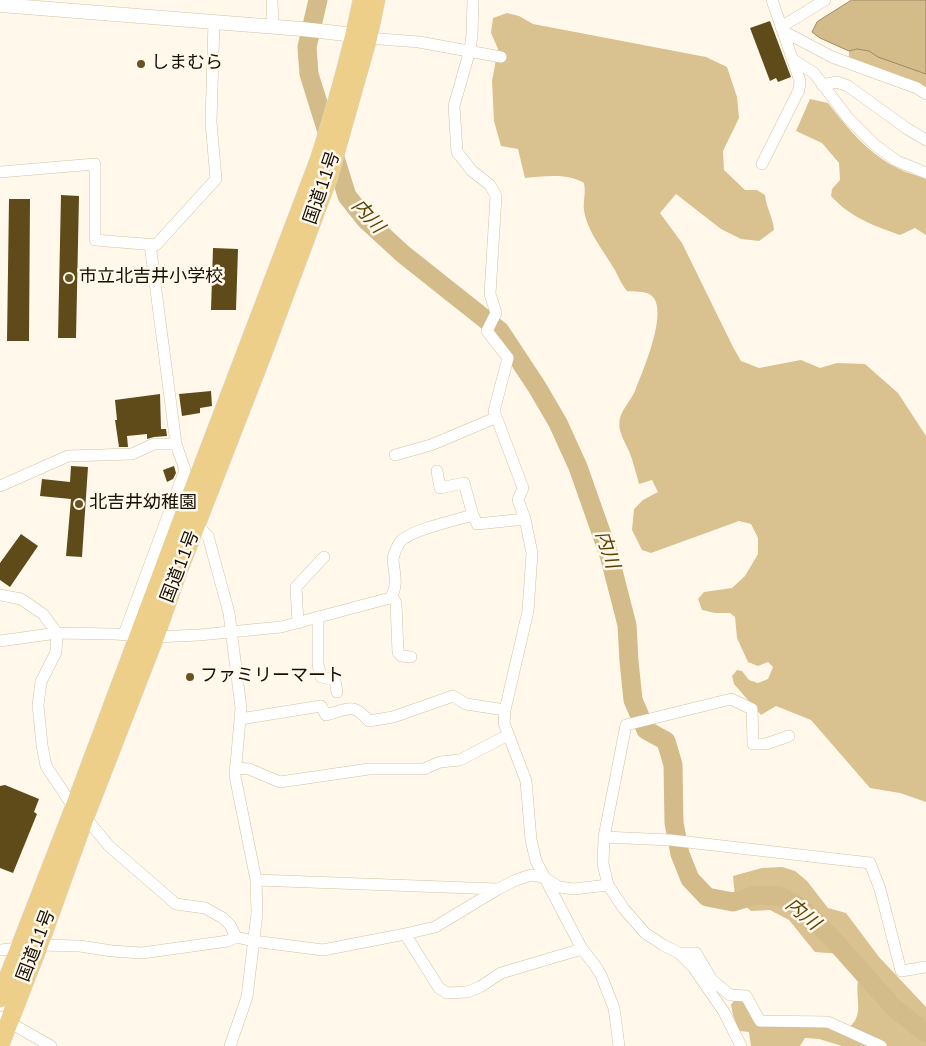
<!DOCTYPE html>
<meta charset="utf-8">
<style>
body{margin:0}
canvas{display:block;background:#fff8eb}
</style>
<canvas width="926" height="1046"></canvas>
<script>
const g = document.querySelector('canvas').getContext('2d');
g.lineJoin = 'round';
function fillPath(path, color) {
  g.fillStyle = color;
  g.fill(path, 'evenodd');
}
function stroke(path, color, width, dash) {
  g.strokeStyle = color;
  g.lineWidth = width;
  g.lineCap = dash ? 'butt' : 'round';
  g.setLineDash(dash || []);
  g.stroke(path);
}
function drawText(font, color, halo, rows, align = 'center') {
  g.font = font + ' "Nunito Sans","Noto Sans JP",sans-serif';
  g.lineWidth = 5;
  g.setLineDash([]);
  g.textBaseline = 'middle';
  g.strokeStyle = halo;
  g.fillStyle = color;
  for (const [text, x, y, turn = 0] of rows) {
    g.save();
    g.translate(x, y);
    g.rotate((+turn || 0) * Math.PI / 180);
    g.textAlign = isNaN(turn) ? turn : align;
    if (halo) g.strokeText(text, 0, 0);
    g.fillText(text, 0, 0);
    g.restore();
  }
}
fillPath(new Path2D(`
 M507,13l12,3 14,8 173,33 21,10 10,30 2,21 -16,33 1,19 21,20h12l8,5c1,12 8,22 9,35l-15,11 -18,-2 -20,-10 -45,-35 -16,19 22,30 51,104 8,14 18,7 42,-8 19,8 17,-5 28,1 33,29 28,43v366l-26,-9 -30,-5 -59,-68 -35,-14 -15,9 -27,-31 -2,-8 5,-6 5,1 7,9 9,3 10,-4 5,-12 -5,-5 -10,4 -10,-4 -11,-24 -2,-21 -5,-4h-15l-13,-3 -4,-11 6,-7 28,-4 13,-12 13,-22v-16l-7,-14 -12,-3 -88,32 -9,-3 -10,-20 2,-21 9,-9 15,-8 -6,-12 -13,4c-3,-11 -6,-23 -10,-33 -5,-11 -12,-21 -9,-33 3,-10 11,-18 15,-27 7,-18 37,-86 14,-97 -5,-3 -16,-2 -22,-3 -8,-10 -8,-15 -14,-24 -10,-17 -26,-36 -29,-57 -1,-9 2,-17 0,-27 -15,-10 -41,-7 -59,-5l-7,-29 -17,-3 -7,-25 -2,-40 6,-32 -7,-16 2,-15z
 M857,49l12,2 9,6 48,17v14l-77,-30v-7z
 M810,99l18,4c26,34 54,66 98,75v57l-11,-7 -15,7c-26,-9 -50,-18 -69,-39l1,-7 8,-9 -1,-17 -17,-20 -26,-12z
 M782,867l13,4 12,10 21,27 18,5 33,44 47,50v39h-84l-23,-7 -14,-1 -5,8h-49l-2,-14 -10,-1 -6,-16 -2,-10 4,-6 8,2 16,23 89,4c17,-12 7,-30 10,-47 1,-4 4,-7 7,-11l-2,-6 -9,-9 -39,-3 -26,-32 -19,-10 -19,1 -16,-14 -2,-21 29,-8z`), '#d9c290');
const water = new Path2D(`
 M852,0h74v74l-48,-17 -9,-6 -12,-2 -8,2 -29,-13 -8,-6 5,-10z`);
fillPath(water, '#d3bc8a');
stroke(water, '#9a8862', 1);
stroke(new Path2D(`
 M318,0l-11,47 2,27 38,122 19,24 37,34 97,77 37,56 21,36 20,44 31,88 18,70 2,36 4,39 13,30 20,11 7,24 1,58 6,31 10,25 17,18 26,5 24,-7 22,1 21,11 30,29 64,72 32,25`), '#d3bc8a', 19);
fillPath(new Path2D(`
 M770,21l21,56 -13,5 -2,-4 -6,3 -20,-53z
 M61,195l18,1 -3,142h-18z
 M9,199h21l-1,142h-22z
 M213,248l25,1 -2,61h-25z
 M211,391l1,15 -12,2v5l-18,3 -3,-22z
 M160,394l1,35h5l1,7 -13,1 -7,2v-5l-20,2 1,11h-9l-4,-27h2l-2,-20z
 M71,466l17,1 -6,90 -16,-1 5,-57 -31,-3 2,-17 28,3z
 M174,466l2,7 -3,6 -6,3 -4,-12z
 M21,534l17,12 -28,41 -10,-7v-17z
 M5,785l34,14 -5,13 3,2 -24,59 -13,-5v-82z`), '#5f4b1a');
const minor = new Path2D(`
 M272,0l1,27
 M473,0l-1,35 -2,15 -16,56 3,46 15,19 18,14 6,11 -6,98 6,19 -9,18 21,27 -14,53 29,77 -5,12 7,19 7,34 -4,58 -23,99 -1,13 22,58 5,59 5,21 46,88 12,15 7,11 13,33 5,38
 M781,27l44,-27
 M783,31l49,26 85,31 9,6
 M368,38l51,4 82,15
 M792,59l22,14 34,45 27,27 22,16 29,12
 M822,85l15,-3 11,4 58,42 20,12
 M762,164l37,-74 1,-9 -28,-81
 M0,172l95,-8v76l61,5 60,-66 -5,-57 3,-101
 M395,455l36,-10 64,-27
 M437,471l3,17 24,-5 9,32
 M0,486l68,-30 64,-2 22,-10h22
 M197,525l11,11 21,77 12,95 -6,68 21,104 1,33 -10,84 -17,49
 M0,595l21,4 22,15 14,19 -1,19 -15,30 -3,23 4,40 4,21 28,42
 M392,596l4,7 2,49 3,4 10,1
 M318,617v47l3,13 14,3 2,12
 M298,623l-2,-36 28,-30
 M124,634l61,-164 -9,-26 -26,-200
 M0,641l57,-8 58,1 40,3 44,-2 82,-8 109,-29c9,-12 4,-25 3,-38 0,-4 4,-14 7,-18 9,-12 57,-22 73,-27l4,9 48,-5
 M240,719l81,-13 5,9c23,-6 26,-13 43,6l24,-4 60,-21 13,8 39,6
 M235,768l14,1 31,13 89,-13h55l16,-7 20,-2 48,-25
 M85,817l24,29 67,58 29,4 18,10 7,7 6,12
 M604,837l66,3 200,23 10,26 21,82 25,-4
 M256,880l242,9
 M405,934l34,54 8,5 20,-1 13,-5 21,-14 81,-24
 M39,945l41,1 32,5 30,2 86,-12 8,-4 17,4 70,9 82,-16 30,-7 63,-38 18,-9 15,-5 12,2 16,10 15,2 34,-4
 M0,950l19,-2
 M679,953h17l16,27 18,15 16,1 14,25 68,1 53,24
 M0,1017l51,29
 M741,1046l-17,-34 -31,-45 -14,-14 -16,-8 -18,-12 -21,-24 -16,-24 -5,-21 1,-27 22,-112 105,-26 21,10 1,35h13l23,-8`);
const tertiary = new Path2D(`
 M0,5l302,24 61,7`);
const trunk = new Path2D(`
 M0,998l74,-190 116,-309 129,-339c17,-53 32,-106 43,-160
 M0,1045l39,-100 46,-128 70,-180 24,-68 84,-216 66,-177 39,-138 8,-38`);
stroke(minor, '#d2c2a1', 12);
stroke(tertiary, '#d2c2a1', 15);
stroke(trunk, '#d9d8d7', 19);
stroke(minor, '#fff', 11);
stroke(tertiary, '#fff', 14);
stroke(trunk, '#eecf8a', 18);
for (const [x, y, r, color] of [
 [141,64,5,"#685322"],
 [69,278,5,"#685322"],
 [79,504,5,"#685322"],
 [190,677,5,"#685322"]
]) {
  const dot = new Path2D();
  dot.arc(x, y, r, 0, 2 * Math.PI);
  g.fillStyle = color;
  g.fill(dot);
  stroke(dot, '#fff8eb', 2);
}
drawText('18px', '#140e04', '#fff8eb', [
 ["しまむら",151,64],
 ["市立北吉井小学校",79,278],
 ["北吉井幼稚園",89,504],
 ["ファミリーマート",200,677]
], 'left');
drawText('18px', '#140e04', '#fff8eb', [
 ["国道11号",323,188,-71],
 ["国道11号",181,567,-69],
 ["国道11号",37,946,-69]
]);
drawText('italic 19px', '#594200', '#fff8eb', [
 ["内川",367,217,48],
 ["内川",606,550,72],
 ["内川",802,915,40]
]);
</script>
